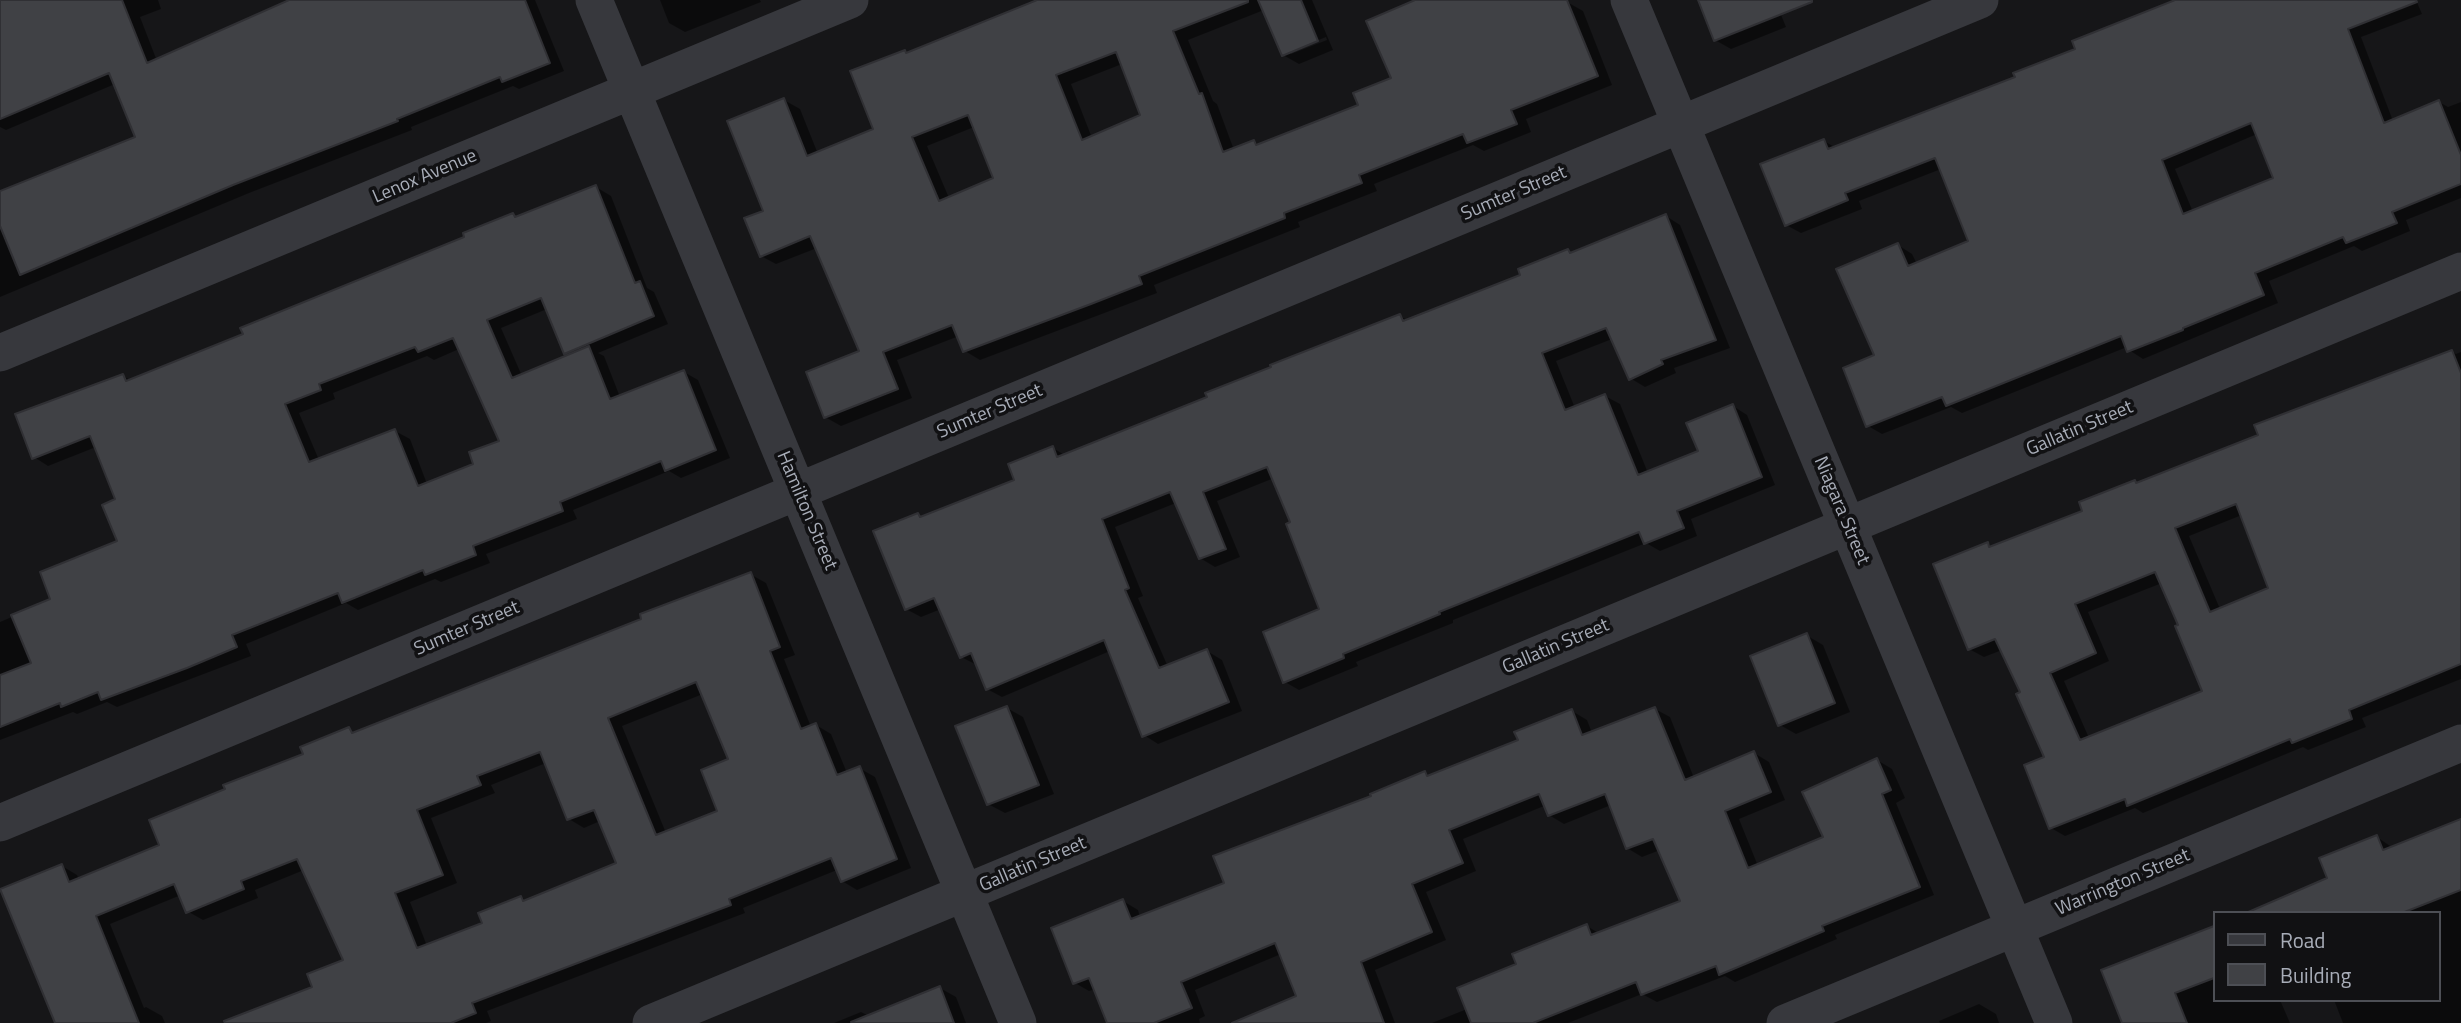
<!DOCTYPE html>
<style>
body{margin:0}
#map{position:relative;width:2461px;height:1023px;overflow:hidden;background:#161618;font-family:"Titillium Web",sans-serif}
canvas{display:block}
.legend{position:absolute;left:2213px;top:911px;width:228px;height:91px;box-sizing:border-box;background:#111113;border:2px solid #4d4f55;margin:0;padding:9px 12px;list-style:none;font-size:21px;color:#a8adb8}
.legend li{display:flex;align-items:center;gap:14px;height:35px}
.legend b{width:35px;border:2px solid #4d4f55}
</style>
<div id="map">
<canvas width="2461" height="1023"></canvas>
<ul class="legend">
<li><b style="height:9px;background:#37383d"></b>Road</li>
<li><b style="height:19px;background:#404145"></b>Building</li>
</ul>
</div>
<script>
const g = document.querySelector('canvas').getContext('2d');
g.lineJoin = 'round';
function fillPath(path, color) {
  g.fillStyle = color;
  g.fill(path, 'evenodd');
}
function stroke(path, color, width, dash) {
  g.strokeStyle = color;
  g.lineWidth = width;
  g.lineCap = dash ? 'butt' : 'round';
  g.setLineDash(dash || []);
  g.stroke(path);
}
function drawText(font, color, halo, rows, align = 'center') {
  g.font = font + ' "Titillium Web",sans-serif';
  g.lineWidth = 7;
  g.setLineDash([]);
  g.textBaseline = 'middle';
  g.strokeStyle = halo;
  g.fillStyle = color;
  for (const [text, x, y, turn = 0] of rows) {
    g.save();
    g.translate(x, y);
    g.rotate((+turn || 0) * Math.PI / 180);
    g.textAlign = isNaN(turn) ? turn : align;
    if (halo) g.strokeText(text, 0, 0);
    g.fillText(text, 0, 0);
    g.restore();
  }
}
fillPath(new Path2D(`
 M0,0h158l3,9 -21,8 17,44 136,-61h242l29,71 -45,18 -6,-3 -102,41 1,3 -163,63 -249,104v-104l137,-55 -22,-54 -109,46 -6,-3z
 M660,0h100l1,2 -76,30 -16,-9z
 M1049,0h263l21,50 -34,14 -16,-9 -19,-45 -76,30 25,61 4,3 17,46 20,-8 6,3 100,-39 33,-27 26,-79h123l25,2 16,9 29,74 -86,34 5,13 -47,19 -11,-6 -99,39 3,7 -79,31 2,5 -146,58 3,8 -50,19 -127,48 -15,-9 -6,-15 -62,24 15,38 -71,28 -16,-9 36,-65 -44,-104 -41,16 -15,-8 5,-44 18,-112 16,9 18,45 57,-24 29,-78 4,2zM1326,37l1,3 -36,14v-3zM1122,64l20,52 -50,22 -21,-54zM974,127l21,52 -46,19 -22,-52z
 M1699,0h76l11,27 -55,22 -16,-9z
 M2180,0h236l6,14 -61,23 32,84 46,-19 9,5 13,-5v96l-55,22 4,11 -48,20 -8,-5 -85,35 9,22 -135,56 -14,-9 -2,-3 -165,66 -11,-6 -69,27 -14,-8 30,-181 14,9 5,10 53,-22 -29,-73 -82,32 3,8 -61,24 -15,-8 38,-84 12,7 181,-70zM2257,134l18,45 -82,33 -18,-43z
 M596,187l15,9 36,92 7,4 14,32 -70,29 6,3 16,41 64,-25 14,8 32,78 -49,20 -12,-7 -96,39 4,9 -91,35 4,9 -49,19 -6,-3 -77,31 -12,-7 -100,41 5,12 -134,51 -10,-5 -30,12 -4,-2 -73,28v-118l52,-22 67,-58 -2,-42 -21,-53 -48,19 -14,-9 89,-81 9,5 113,-46 268,-120 5,3zM547,309l18,44 5,3 -48,20 -21,-48zM459,349l42,93 -25,23 -49,19 -17,-45 -15,-8 -76,29 -20,-47 36,-14 -2,-6 94,-37 7,4z
 M1666,216l14,9 50,123 -56,20 2,5 -31,14 -15,-9 -18,-39 -56,22 19,47 30,-12 15,8 28,69 52,-21 33,-46 14,9 28,70 -84,34 6,17 -37,15 -14,-8 -193,77v3l-97,39 2,4 -59,24 -14,-8 37,-72 -30,-87 -18,-45 -57,23 23,56 -25,10 -15,-9 -24,-55 -61,24 28,69 -5,2 30,69 39,-16 15,9 20,51 -84,33 -14,-9 -34,-84 -108,46 -15,-8 -10,-24 -16,-8 -20,-48 -20,8 -15,-8 12,-94 5,3 93,-37 37,-33 13,8 334,-140 7,4 116,-44 45,-25 5,3z
 M2452,352l4,2 5,-2v327l-99,39 4,9 -58,23 -5,-3 -160,66 -8,-5 -70,28 -14,-8 -5,-70 -24,-65 -20,-43 -18,7 -15,-8 18,-105 5,3 92,-36 51,-29 4,2 121,-48zM2242,515l28,74 -50,20 -31,-73zM2162,583l42,109 -115,46 -25,-57 45,-20 -21,-49z
 M750,574l16,9 29,72 -11,4 27,68 5,-2 15,9 16,39 12,-5 16,9 36,91 -54,22 -15,-9 -5,-11 -94,38 2,5 -258,98 4,10 -5,2h-262l91,-35 30,-27 -41,-91 -49,20 3,8 -55,22 -16,-9 -6,-16 -71,29 34,84 2,-1 16,9 3,7h-63l-40,-157 15,9 2,5 82,-34 66,-56 78,-35 44,-26 7,4 288,-113zM703,694l27,66 -10,52 -54,21 -44,-107zM546,763l23,56 15,9 16,-7 19,43 -92,37 -6,-4 -36,27 -58,22 -17,-44 47,-19 -26,-65 64,-25 -4,-8z
 M1806,635l17,10 27,67 -54,22 -16,-9z
 M1007,708l16,9 31,77 -49,19 -17,-9z
 M1655,709l15,8 24,61 60,-25 15,9 16,38 -46,19 19,47 67,-28 52,-78 15,9 13,29 -9,5 38,92 -99,40 2,4 -102,43 -10,-6 -68,26 -15,-8 -74,29h-136l35,-14 51,-44 69,-39 13,8 82,-32 -22,-52 -18,7 -15,-9 -16,-43 -47,19 -15,-9 -5,-9 -81,33 13,32 -50,21 20,48 -71,30 20,53h-129l32,-26 -17,-43 -86,36 10,26 -6,3 1,4h-91l-13,-34 -7,2 -14,-8 48,-82 15,9 2,7 86,-33 147,-87 52,-24 5,4 90,-36 52,-30 15,9 5,13z
 M2461,822v201h-118l-9,-23h104v-87h-186l78,-34 47,-42 16,11z
 M2214,928v72h66l10,23h-166l-21,-52z
 M940,988l16,9 10,26h-132l27,-11 8,4z
 M1979,1004l17,10 3,9h-59l-1,-2z`), '#0007');
const building = new Path2D(`
 M0,0h122l25,63 142,-63h236l25,63 -48,19 -2,-5 -103,42 1,2 -165,64 -213,90 -20,-49v-35l135,-54 -26,-64 -109,46z
 M1037,0h211v2l-75,29 26,63 3,-1 21,59 31,-12 2,5 102,-40 -5,-12 38,-15 -25,-57 49,-21h152l31,76 -87,34 6,14 -50,19 -4,-9 -104,41 3,8 -78,30 1,5 -146,58 3,8 -51,20 -128,48 -11,-27 -69,27 15,37 -74,29 -18,-46 53,-21 -49,-115 -50,21 -16,-39 19,-7 -36,-90 57,-23 23,58 66,-27 -23,-58 55,-21 1,3zM1116,52l24,63 -58,25 -26,-65zM968,115l25,63 -54,23 -27,-64z
 M1258,0h43l17,41 -36,15z
 M1698,0h114v2l-98,39z
 M2175,0h241l1,2 -69,27 36,94 55,-23 22,55v29l-69,28 5,11 -51,20 -3,-6 -88,36 9,22 -81,33v2l-56,22 -6,-16 -175,70 -4,-9 -76,30 -23,-59 31,-13 -38,-86 62,-26 10,23 60,-25 -33,-83 -90,35 3,7 -63,26 -25,-62 64,-25 4,10 187,-72 -2,-4 62,-24 -3,-8zM2251,123l22,55 -90,36 -21,-54z
 M596,185l39,98 5,-2 14,35 -90,38 -23,-56 -54,22 25,58 77,-32 21,53 74,-29 32,80 -51,21 -4,-10 -101,41 3,9 -90,35 3,9 -51,20 -2,-5 -81,33 -4,-10 -106,42 5,12 -50,21 -86,32 -3,-8 -37,15 -1,-4 -60,24v-52l31,-12 -20,-48 39,-16 -10,-27 77,-31 -15,-36 13,-6 -25,-63 -58,23 -17,-45 108,-40 3,7 117,-47 -3,-6 224,-91 -1,-4 50,-20 2,4zM453,338l46,103 -30,11 4,12 -55,22 -23,-57 -86,33 -24,-58 36,-14 -2,-6 96,-37 3,5z
 M1666,214l50,126 -55,20 2,4 -34,16 -23,-52 -64,25 23,57 40,-16 33,81 60,-24 -12,-28 47,-19 29,73 -85,34 7,17 -40,16 -5,-12 -200,80 1,2 -97,40 1,4 -61,25 -20,-51 56,-23 -33,-85 4,-2 -23,-55 -64,25 23,57 -27,10 -29,-67 -68,27 27,69 -4,2 34,78 48,-19 22,53 -87,35 -38,-97 -118,50 -15,-37 -11,5 -26,-60 -29,12 -32,-79 45,-18 2,4 94,-37 -6,-16 45,-18 4,11 150,-60 -2,-4 66,-26 -1,-2 130,-51 3,7 117,-46 -2,-6 50,-20 2,4z
 M2452,350l9,23v291l-112,46 3,9 -60,24 -2,-4 -163,67 -2,-7 -76,30 -25,-64 20,-8 -28,-63 4,-2 -25,-53 -27,11 -35,-86 55,-22 1,5 93,-36 -3,-9 56,-22 1,3 122,-48 -4,-10zM2236,504l32,84 -58,24 -35,-84zM2155,572l23,53 -3,1 27,65 -122,49 -30,-67 46,-20 -21,-49z
 M751,572l29,75 -10,4 31,78 15,-6 21,52 23,-9 37,93 -56,23 -10,-24 -102,41 2,6 -259,98 4,10 -25,10h-226l-1,-2 88,-34 -5,-13 36,-14 -46,-101 -56,22 3,8 -58,24 -12,-29 -78,32 43,107h-84l-55,-134 62,-25 7,18 90,-37 -10,-25 76,-31 -2,-4 80,-31 -3,-7 49,-20 3,6 289,-114 -1,-5zM696,682l32,77 -27,11 16,41 -61,24 -48,-117zM540,752l27,68 27,-10 22,53 -93,38 -2,-5 -43,17 4,10 -65,25 -22,-55 48,-18 -26,-65 64,-25 -4,-9z
 M1807,633l28,70 -57,23 -28,-70z
 M1007,706l32,79 -52,20 -32,-79z
 M1655,707l30,73 69,-29 17,41 -46,19 23,57 75,-31 -21,-45 75,-34 14,32 -9,4 38,93 -98,39 2,5 -105,44 -3,-9 -75,29 -5,-13 -103,41h-62l-14,-35 59,-24 -4,-10 75,-30 4,11 89,-34 -27,-62 -27,10 -21,-55 -57,22 -9,-22 -90,36 14,33 -51,21 20,48 -71,30 23,61h-152l64,-27 -21,-53 -94,39 11,26 -38,15h-47l-18,-45 -16,6 -22,-56 72,-29 8,20 93,-36 -11,-27 158,-60 -1,-2 55,-23 2,5 91,-36 -4,-8 58,-23 10,26z
 M2461,819v71l-59,23h-156l81,-35 -8,-20 58,-23 6,15z
 M2214,926v52l-39,15 12,30h-65l-21,-53z
 M940,986l14,37h-102l-1,-1z`);
fillPath(building, '#404145');
stroke(building, '#303034', 2);
stroke(new Path2D(`
 M594,0l424,1023
 M1629,0l425,1023
 M0,353l850,-353
 M0,823l1980,-823
 M651,1023l1810,-752
 M1785,1023l676,-280`), '#37383d', 37);
drawText('19px', '#a8adb8', '#111113', [
 ["Lenox Avenue",425,177,-23],
 ["Sumter Street",1514,194,-23],
 ["Sumter Street",990,412,-23],
 ["Gallatin Street",2080,429,-23],
 ["Hamilton Street",806,511,67],
 ["Niagara Street",1841,511,67],
 ["Sumter Street",467,629,-23],
 ["Gallatin Street",1556,647,-23],
 ["Gallatin Street",1033,865,-23],
 ["Warrington Street",2123,883,-23]
]);
</script>
